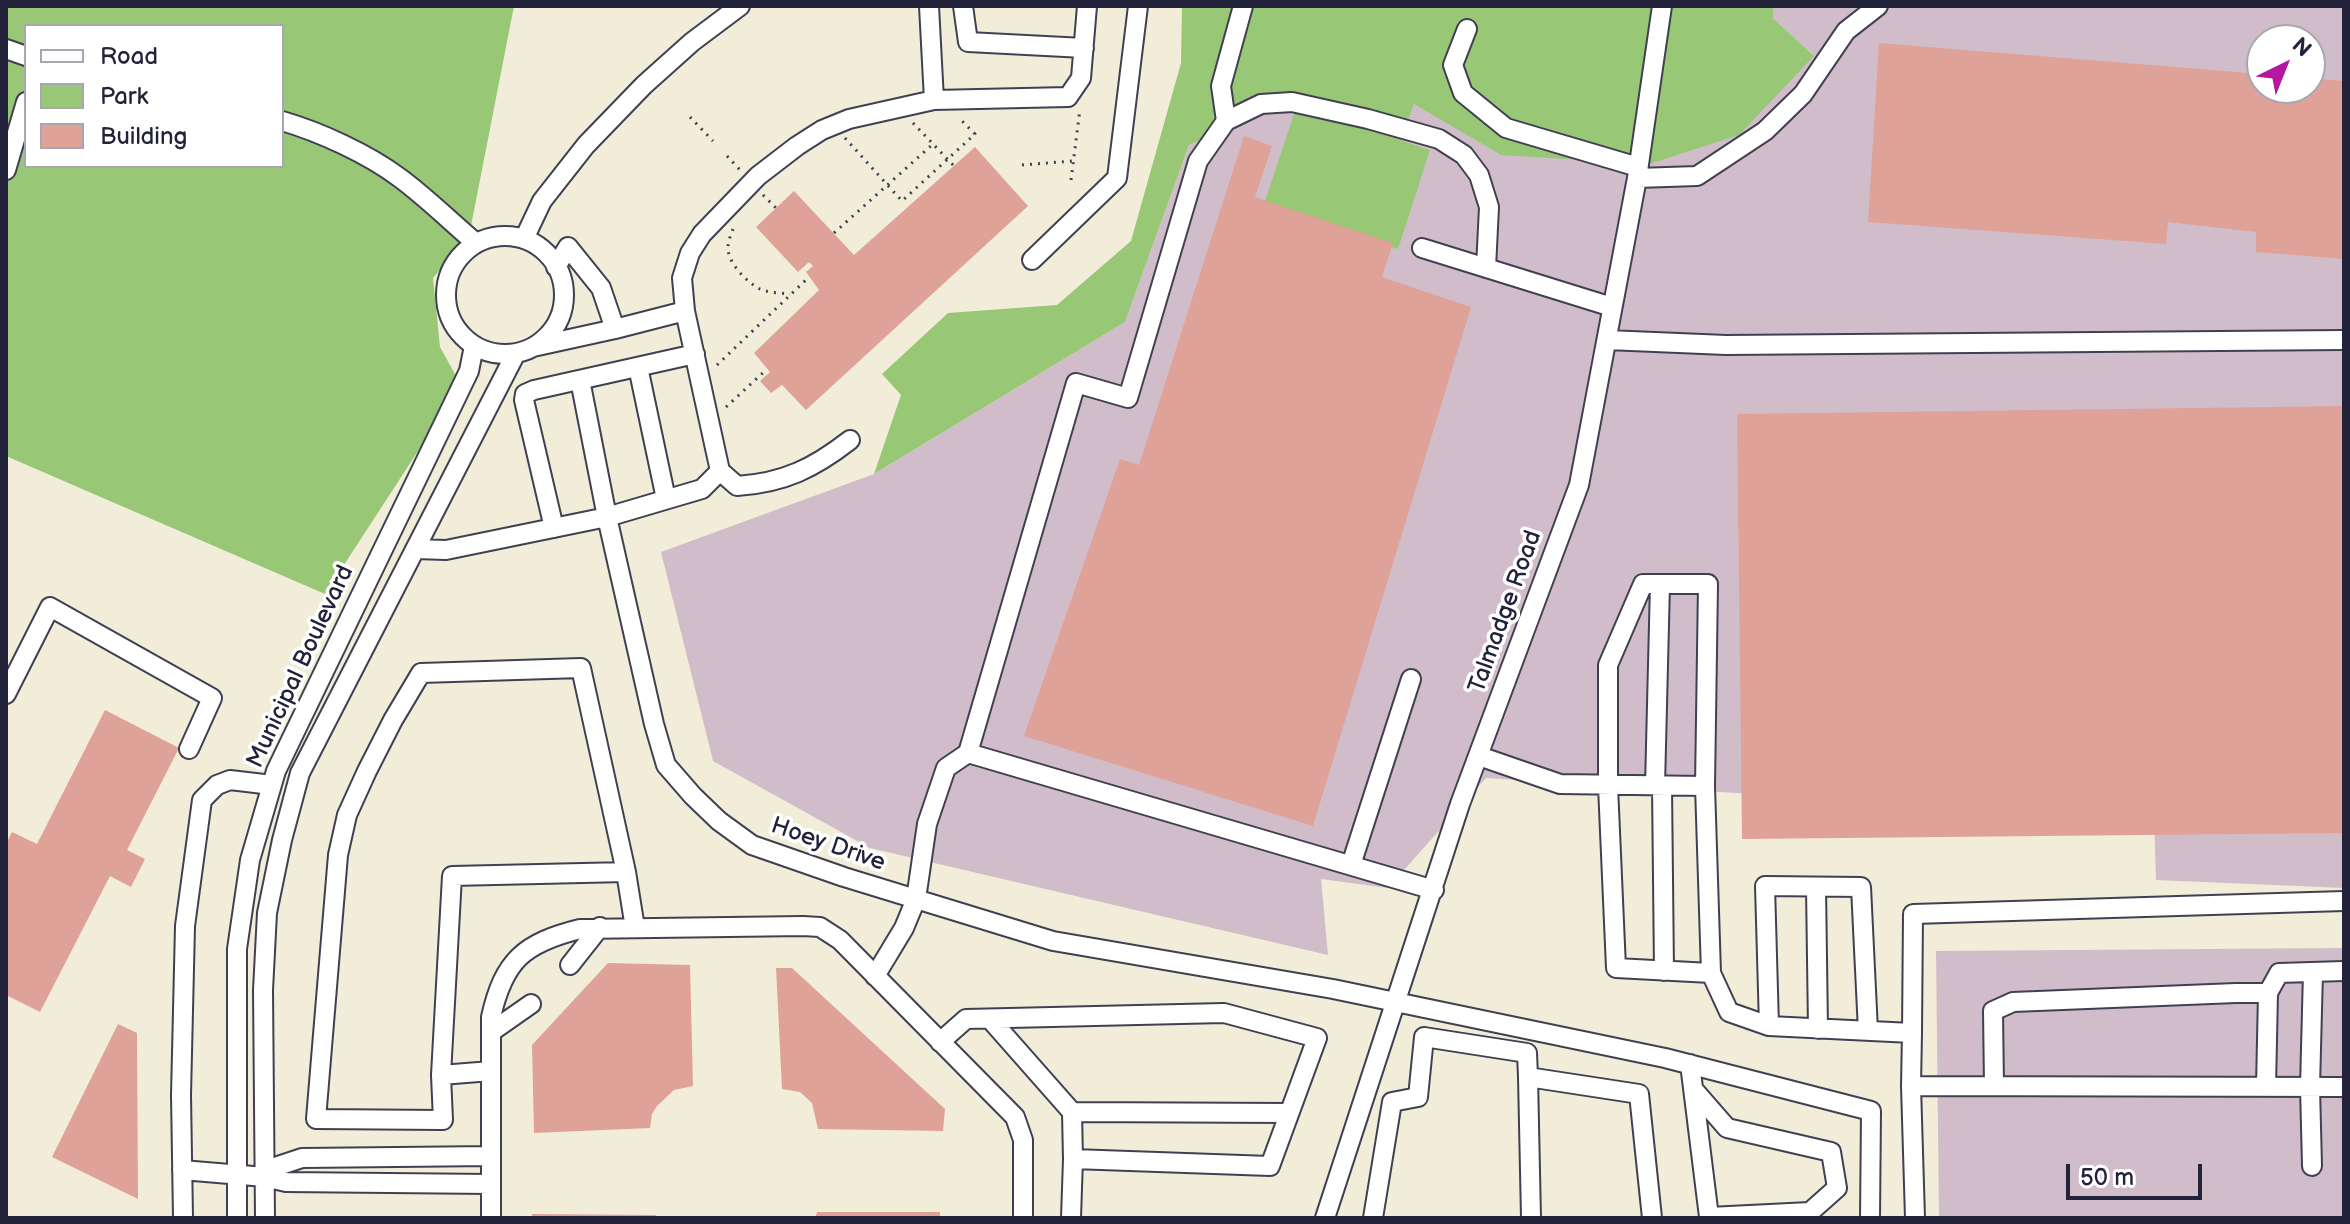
<!DOCTYPE html>
<style>
body{margin:0}
#map{position:relative;width:2350px;height:1224px;overflow:hidden;background:#f1edd8;font-family:"Balsamiq Sans",sans-serif}
canvas{display:block}
.frame{position:absolute;inset:0;border:8px solid #22223b;pointer-events:none}
.legend{position:absolute;left:24px;top:24px;width:260px;height:144px;box-sizing:border-box;background:#fff;border:2px solid #a7a7b1;margin:0;padding:10px 14px;list-style:none;font-size:24px;color:#22223b}
.legend li{display:flex;align-items:center;gap:16px;height:40px}
.legend b{width:40px;border:2px solid #a7a7b1}
.north{position:absolute;left:2246px;top:24px;width:80px;height:80px;box-sizing:border-box;background:#fff;border:2px solid #a7a7b1;border-radius:50%;rotate:43deg;font-size:22px;font-weight:700;line-height:32px;text-align:center;color:#22223b}
.north::after{content:'';display:block;margin:auto;width:28px;height:36px;background:#b5179e;clip-path:polygon(50% 0,100% 100%,50% 72%,0 100%)}
.scale{position:absolute;left:2066px;top:1164px;width:136px;height:36px;box-sizing:border-box;border:4px solid #22223b;border-top:0;padding-left:10px;font-size:24px;line-height:28px;white-space:nowrap;color:#22223b;-webkit-text-stroke:6px #fff;paint-order:stroke}
</style>
<div id="map">
<canvas width="2350" height="1224"></canvas>
<div class="frame"></div>
<ul class="legend">
<li><b style="height:10px;background:#fff"></b>Road</li>
<li><b style="height:22px;background:#98c776"></b>Park</li>
<li><b style="height:22px;background:#dfa298"></b>Building</li>
</ul>
<div class="north">N</div>
<div class="scale">50 m</div>
</div>
<script>
const g = document.querySelector('canvas').getContext('2d');
g.lineJoin = 'round';
function fillPath(path, color) {
  g.fillStyle = color;
  g.fill(path, 'evenodd');
}
function stroke(path, color, width, dash) {
  g.strokeStyle = color;
  g.lineWidth = width;
  g.lineCap = dash ? 'butt' : 'round';
  g.setLineDash(dash || []);
  g.stroke(path);
}
function drawText(font, color, halo, rows, align = 'center') {
  g.font = font + ' "Balsamiq Sans",sans-serif';
  g.lineWidth = 7;
  g.setLineDash([]);
  g.textBaseline = 'middle';
  g.strokeStyle = halo;
  g.fillStyle = color;
  for (const [text, x, y, turn = 0] of rows) {
    g.save();
    g.translate(x, y);
    g.rotate((+turn || 0) * Math.PI / 180);
    g.textAlign = isNaN(turn) ? turn : align;
    if (halo) g.strokeText(text, 0, 0);
    g.fillText(text, 0, 0);
    g.restore();
  }
}
fillPath(new Path2D(`
 M1773,6h571v882l-188,-8 -2,-62 -668,-40 -98,110 -67,-9 7,76 -458,-107 -157,-87 -52,-209 213,-78 251,-152 64,-177 112,-50 -36,109 165,-54 -29,-10 13,-37 87,52 312,-100 -40,-37zM2262,40h48v48h-48z
 M2344,948v270h-405l-3,-267z`), '#d1bdca');
fillPath(new Path2D(`
 M6,6h508l-45,230 -36,42 7,69 21,38 -136,209 -319,-138zM26,26h256v140h-256z
 M1182,6h591v12l41,38 -75,79 -90,29 -148,-9 -87,-51 -13,36 29,10 -32,99 -134,-45 36,-108 -111,49 -64,177 -251,152 27,-79 -19,-21 66,-61 109,-8 74,-64 50,-178z`), '#98c776');
fillPath(new Path2D(`
 M1879,43l383,31v14h48v-10l34,3v178l-88,-7v-20l-88,-10 -2,22 -298,-22z
 M1244,136l28,10 -17,51 138,46 -11,34 89,30 -158,519 -289,-90 96,-277 19,6z
 M975,147l53,59 -222,204 -24,-25 -11,8 -11,-12 10,-9 -16,-19 65,-63 -13,-18 7,-6 -4,-4 -11,10 -42,-45 38,-36 60,64z
 M2344,406v427l-602,6 -5,-425z
 M105,710l74,38 -52,102 18,9 -14,28 -21,-11 -70,136 -34,-17v-151l6,-12 25,12z
 M608,963l82,2 3,121 -19,4 -17,16 -5,8 -2,14 -116,5 -2,-88z
 M776,968h16l153,141 -2,22 -125,-2 -6,-26 -12,-11 -18,-3z
 M118,1024l19,9 1,166 -86,-42z
 M817,1212h123v6h-125z
 M532,1214l124,1v3h-124z`), '#dfa298');
const minor = new Path2D(`
 M929,6l5,94
 M963,6l5,36 116,6
 M1467,29l-14,36 10,28 43,35 132,39
 M6,49l20,7
 M282,121c38,11 86,33 118,57 27,20 51,44 76,65
 M1226,121l-5,-35 22,-80
 M6,170l20,-68
 M1637,178l60,-2 68,-45 38,-37 43,-63 32,-25
 M446 295a59 59 0 1 1 118 0a59 59 0 1 1-118 0Z
 M524,239l18,-38 44,-56 58,-60 48,-43 48,-36
 M1422,248l190,59
 M1032,260l85,-82 21,-172
 M556,267l12,-20 33,41 14,41
 M1607,340l119,5 618,-5
 M533,347l82,-18 70,-18 -3,-33 8,-25 12,-19 56,-58 39,-30 25,-16 27,-11 85,-19 134,-3 13,-19 6,-72
 M638,367l28,132
 M580,380l27,137 95,-28 18,-18 -35,-160
 M720,471l17,15c47,-3 77,-18 113,-46
 M554,528l-30,-128 1,-6 9,-4 161,-36
 M415,549l31,1 161,-33 47,207 12,41 27,31 26,25 33,24 92,32 209,64 280,48 332,69 206,53 -1,107
 M6,694l44,-87 162,91 -23,51
 M1479,756l81,28 145,2
 M1655,786l5,-202
 M1662,786l2,185
 M1351,865l60,-186
 M626,872l-45,-204 -160,5 -28,47 -26,51 -20,44 -9,40 -22,264 127,1 -2,-45 11,-199 174,-4 9,56
 M1816,887l2,142
 M1434,890l-466,-137 108,-370 52,15 70,-237 28,-40 35,-17 31,-2 76,17 71,20 25,16 15,20 10,32 -3,61
 M570,965l30,-38
 M1711,973l-95,-5 -8,-182v-121l35,-81h65l-3,202 6,187 18,39 40,14 143,7 -1,53
 M875,976l29,-48 12,-29 11,-75 19,-56 22,-15
 M2268,993l11,-20 65,-2
 M990,1019l82,93 1,47 -2,59
 M1769,1026l-4,-140 96,1 7,144
 M491,1032l40,-28
 M1912,1033l1,-119 431,-13
 M940,1042l26,-23 258,-6 93,25 -47,128 -197,-7
 M1690,1064l19,153 101,-5 27,-24 -6,-36 -104,-24 -34,-39
 M441,1075l50,-4
 M1994,1086l-1,-75 20,-9 223,-9h32l-2,94
 M1072,1112l217,1
 M2312,1166l-2,-79 3,-115
 M182,1170l83,7 21,5 205,2
 M265,1177l13,-11 24,-8 189,-2
 M183,1218l-2,-123 4,-169 17,-126 15,-15 13,-5 42,5
 M237,1218v-269l13,-89 26,-89 193,-400 5,-25
 M265,1218l-2,-228 4,-77 15,-73 18,-67 216,-420
 M491,1218v-201c13,-57 33,-74 89,-88l223,-3 17,1 20,13 175,177 8,23v78
 M1325,1218l135,-414 119,-319 58,-307 25,-172
 M1373,1218l19,-116 26,-5 6,-60 103,16 1,24
 M1531,1218l-3,-141 111,17 13,124
 M1915,1218l-4,-132 433,1`);
stroke(minor, '#414053', 22);
stroke(new Path2D(`
 M690,117l23,24
 M913,123l41,43
 M845,138l57,63 73,-67 -15,-15
 M727,156l14,15
 M1022,165l51,-4
 M1071,180l9,-71
 M763,195l13,13
 M733,229c-2,6 -5,12 -5,19 0,15 18,33 30,40 9,5 22,5 32,6
 M834,233l99,-89
 M717,365l92,-88
 M726,407l41,-38`), '#414053', 3, [2, 6]);
stroke(minor, '#fff', 18);
drawText('24px', '#22223b', '#fff', [
 ["Talmadge Road",1506,612,-70],
 ["Municipal Boulevard",301,667,-65],
 ["Hoey Drive",828,845,19]
]);
</script>
